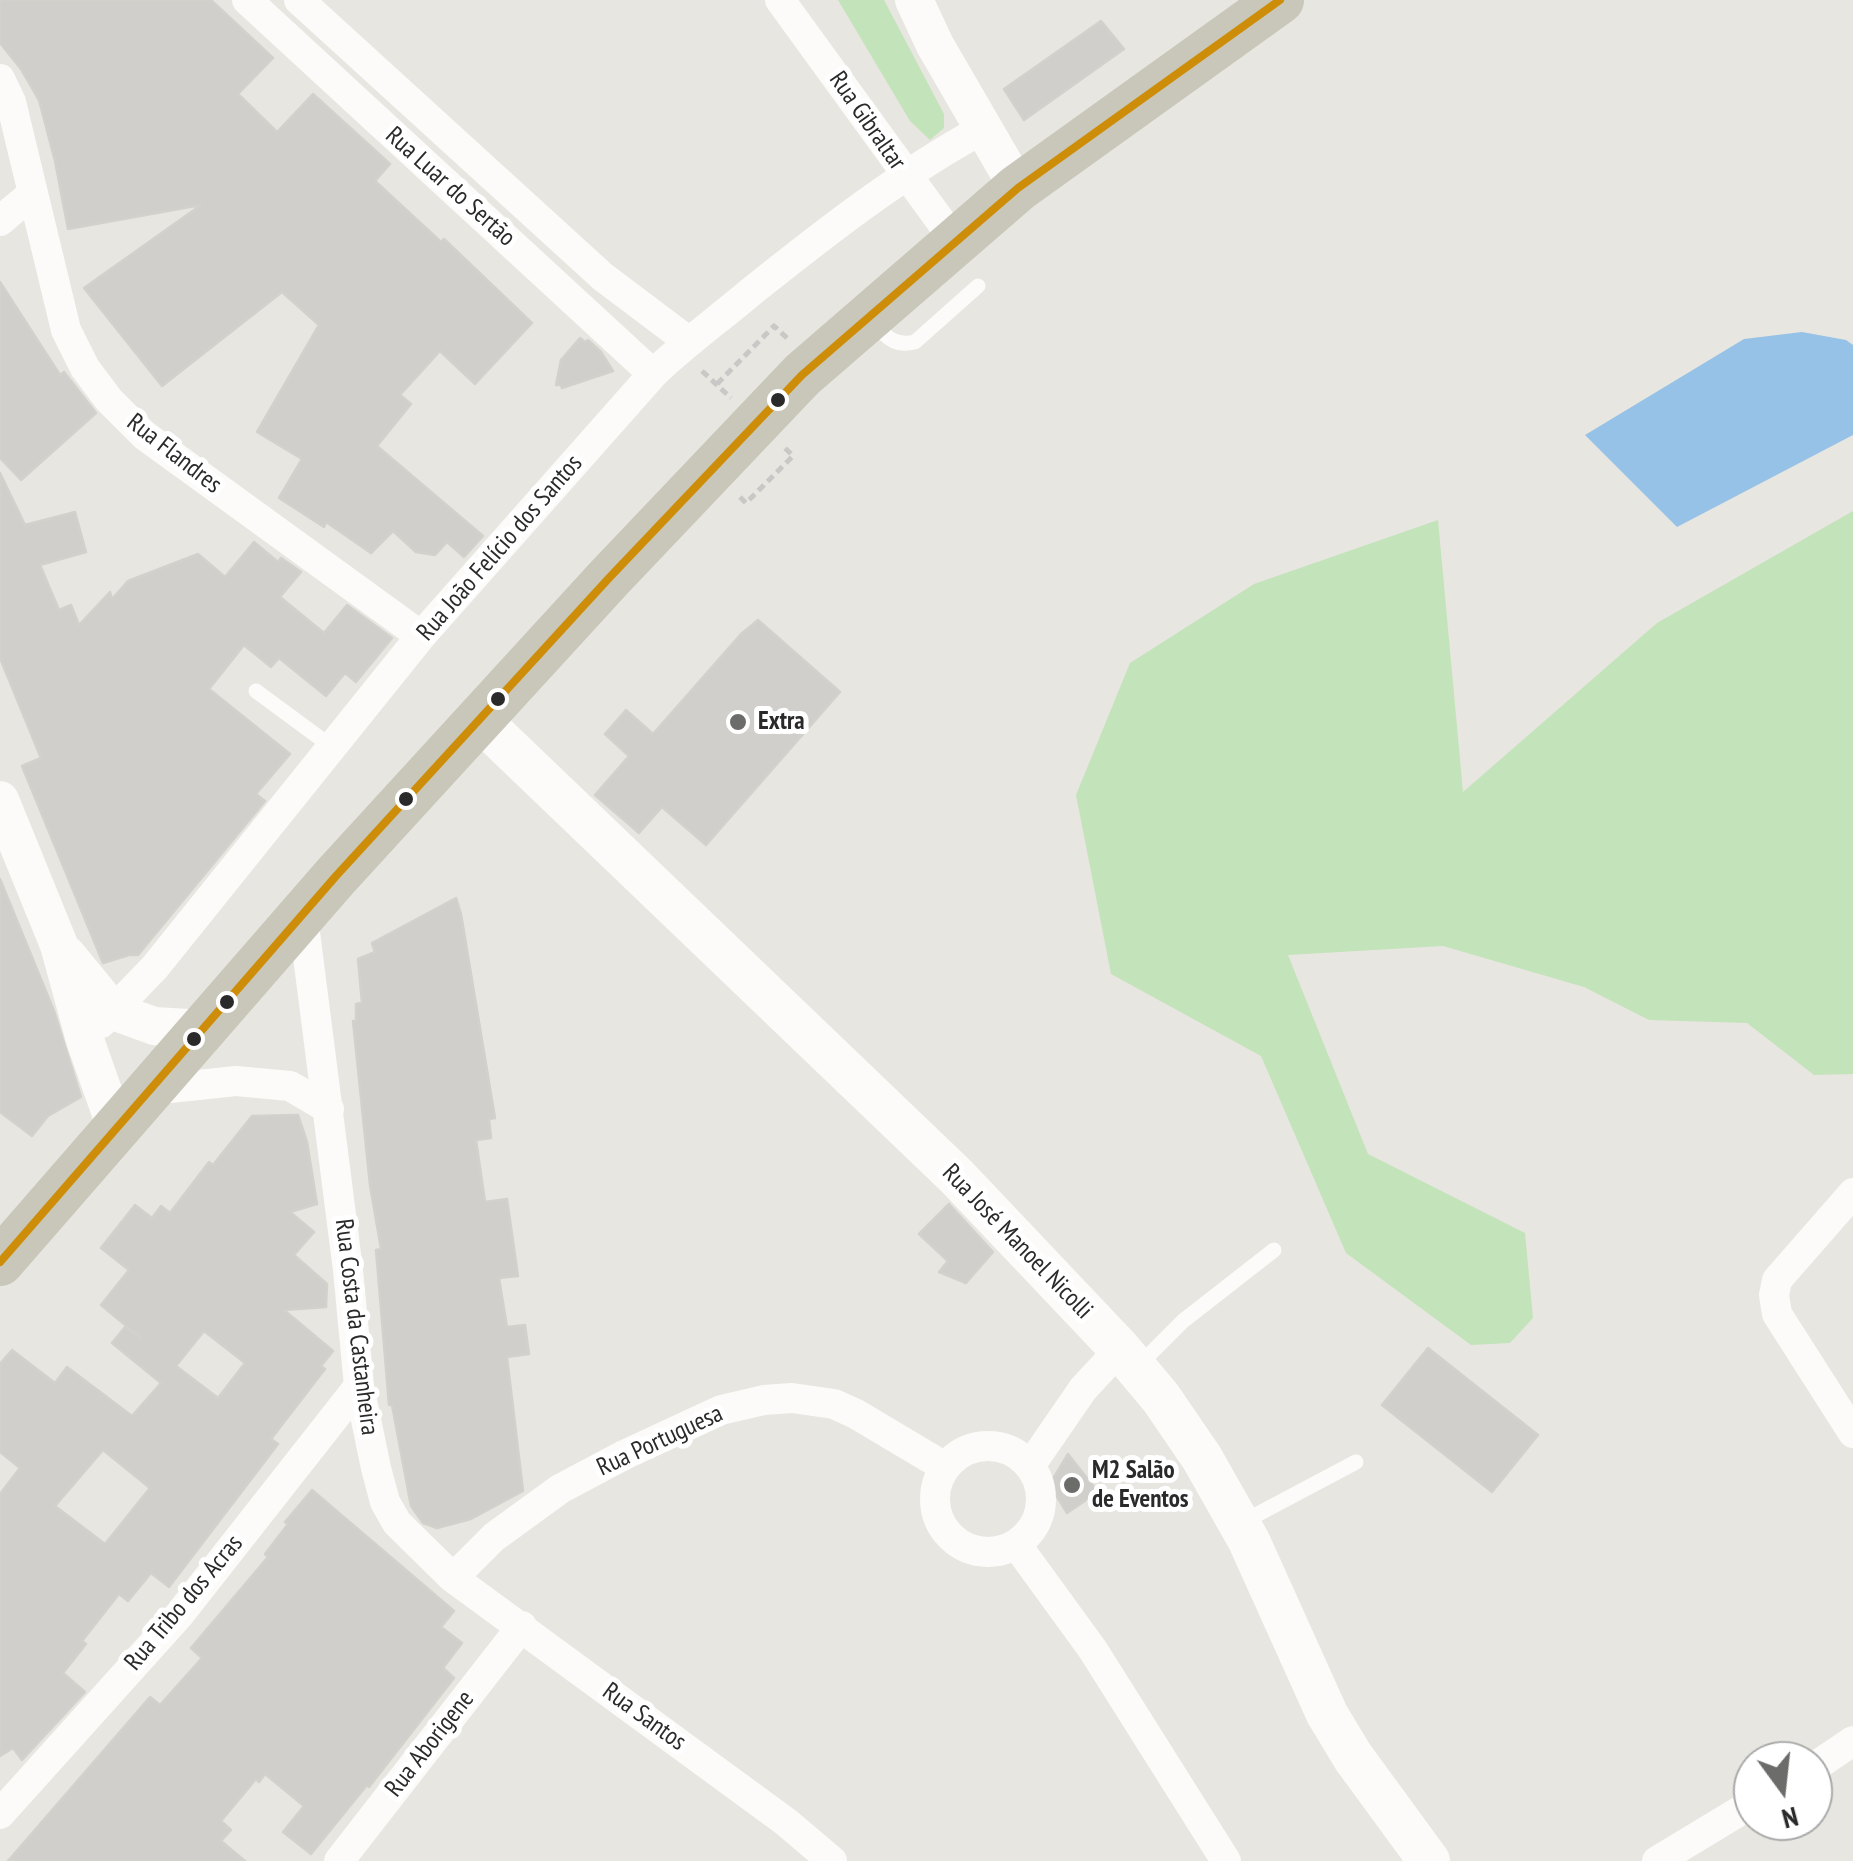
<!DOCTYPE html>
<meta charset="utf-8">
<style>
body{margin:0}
#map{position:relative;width:1853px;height:1861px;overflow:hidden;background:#e8e6e0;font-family:"PT Sans Narrow",sans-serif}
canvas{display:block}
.north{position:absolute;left:1733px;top:1741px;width:100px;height:100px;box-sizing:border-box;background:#fff;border:2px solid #aaa;border-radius:50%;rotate:165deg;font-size:28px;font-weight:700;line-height:40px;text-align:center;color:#2a2a2a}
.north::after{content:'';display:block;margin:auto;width:35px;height:45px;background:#6c6c6a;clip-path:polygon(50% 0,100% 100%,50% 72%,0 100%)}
</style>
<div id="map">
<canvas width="1853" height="1861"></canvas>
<div class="north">N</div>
</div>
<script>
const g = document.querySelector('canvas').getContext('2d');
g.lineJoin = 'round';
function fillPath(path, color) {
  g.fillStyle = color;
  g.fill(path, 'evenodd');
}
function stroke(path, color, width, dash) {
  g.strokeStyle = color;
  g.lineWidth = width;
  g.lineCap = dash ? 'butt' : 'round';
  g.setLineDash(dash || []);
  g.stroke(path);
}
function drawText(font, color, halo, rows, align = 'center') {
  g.font = font + ' "PT Sans Narrow",sans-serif';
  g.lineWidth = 10;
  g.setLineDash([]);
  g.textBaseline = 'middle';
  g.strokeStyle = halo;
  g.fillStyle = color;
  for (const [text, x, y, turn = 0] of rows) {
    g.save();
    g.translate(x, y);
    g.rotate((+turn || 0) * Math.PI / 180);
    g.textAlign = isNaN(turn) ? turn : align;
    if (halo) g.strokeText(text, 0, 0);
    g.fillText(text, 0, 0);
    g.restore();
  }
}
fillPath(new Path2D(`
 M838,0h46l60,114v14l-14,12 -20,-19z
 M1853,511v563l-39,1 -67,-52 -98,-3 -65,-33 -141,-41 -155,9 80,199 157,79 8,85 -23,25 -39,2 -125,-92 -85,-197 -150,-82 -35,-179 54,-132 124,-79 184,-64 25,272 194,-169z`), '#c3e3ba');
fillPath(new Path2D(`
 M1802,332l44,8 7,5v90l-176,92 -92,-92 159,-96z`), '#96c2e7');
const building = new Path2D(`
 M0,0h211l62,58 -35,36 39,38 36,-38 77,70 -15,17 66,61 3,-3 88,84 -57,61 -35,-33 -40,44 11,9 -34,42 106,90 -19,21 -17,-15 -12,13 -19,-3 -23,-21 -22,22 -45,-31 -2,5 -45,-29 23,-39 -45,-27 62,-107 -37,-33 -120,94 -78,-98 117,-83 -133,24 -13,-68 -16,-61 -18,-31 -21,-26z
 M1101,21l23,28 -100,71 -20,-31z
 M0,282l60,93 4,-3 32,41 -75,67 -21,-22z
 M580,338l5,4 3,-2 13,12 12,19 -51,17 -1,-3h-5l5,-25z
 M0,473l25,52 50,-13 11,40 -46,13 19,45 12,-5 8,20 31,-33 2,7 16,-18 70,-27 27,23 29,-35 24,20 3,-4 20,14 -21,25 44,36 23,-28 45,33 -36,44 -11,-9 -19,23 -47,-38 -8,9 -27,-22 -35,44 81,65 -34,40 9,7 -127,154h-9l-26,8 -81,-197 19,-8 -41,-100z
 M758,620l82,72 -134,153 -44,-38 -23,26 -44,-38 34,-39 -24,-22 21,-24 27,24 88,-100z
 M0,879l54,132 27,86 -33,19 -16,20 -32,-24z
 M456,898l5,16 34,204 -6,1 2,19 -15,2 9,62 22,-3 11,77 -19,2 8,49 18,-2 4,29 -22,3 16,134 -52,28 -34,9 -14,-5 -12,-17 -19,-101h-3l-13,-155 5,-1 -11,-64 -17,-164h3v-17l6,-1 -4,-44 17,-7 -3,-9z
 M298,1115l9,27 10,62 -27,8 24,20 -20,23 33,29 -1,23 -42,3 49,41 -12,15 4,3 -54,70 7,5 -109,143 -18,-14 -23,28 -9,-7 -37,47 4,3 -23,29 22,19 -63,68 -9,-12 -13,8v-262l20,-26 -20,-16v-88l12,-14 43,33 12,-16 65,49 29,-33 -49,-40 13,-16 16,11 -40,-33 28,-35 -28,-22 34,-43 17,13 9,-12 9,7 39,-51 4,3 39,-49zM204,1331l41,32 -27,35 -42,-32zM103,1450l47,38 -45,56 -50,-38z
 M949,1204l44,48 -27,31 -27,-11 9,-11 -29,-27z
 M1428,1348l110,87 -46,57 -110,-87z
 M1068,1454l30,38 -31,21 -14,-23v-11z
 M312,1490l142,121 -13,16 21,16 -19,25 11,10 -85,109 -2,-2 -56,69 -28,-22 21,-26 -39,-32 -6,8 -3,-3 -35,42 10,9 -10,11 24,20h-237l142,-164 10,8 42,-47 -11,-10 77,-91 -3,-3 23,-30 -3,-2z`);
fillPath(building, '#d1cfcb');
stroke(building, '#d3d1cc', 2.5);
stroke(new Path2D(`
 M702,371l29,27
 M717,384l57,-58 13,12
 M740,497l6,6 47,-47 -10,-10`), '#c8c8c7', 5, [8, 5]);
stroke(new Path2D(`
 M872,321c14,15 21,26 43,21l63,-56
 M256,691l76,56
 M1136,1368l47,-47 91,-71
 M1241,1523l115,-61`), '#fcfbfa', 15);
stroke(new Path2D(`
 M247,0l406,374
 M299,0l304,277 85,64
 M780,0l175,241
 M0,79l11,23 55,228 19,38 24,32 35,35 277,201
 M0,221l32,-27
 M303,917l45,353 11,116 17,82 9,34 12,21 56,55 333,244 46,39
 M101,1023l54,-56 266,-331 232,-262c31,-30 66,-55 99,-83 74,-59 148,-117 231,-162
 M151,1090l85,-9 54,5 39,23
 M1853,1193l-76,87 -3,15 3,19 76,119
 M935 1499a53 53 0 1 1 106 0a53 53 0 1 1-106 0Z
 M1030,1466l53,-77 37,-40
 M1016,1544l77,106 133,211
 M453,1578l41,-41 66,-48 64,-34 97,-45 43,-10 28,-2 42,6 22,10 89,53
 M1813,1768l40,-27
 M0,1814l179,-199 180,-229
 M339,1861l183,-235
 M1657,1861l96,-58`), '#fcfbfa', 30);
stroke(new Path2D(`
 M914,0l21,45 83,143
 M0,800l59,145 26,95 31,88
 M67,955l46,56 41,15 51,3`), '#fcfbfa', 38);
stroke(new Path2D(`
 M480,720l477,457 163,172 41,49 41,60 47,83 78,173 26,43 76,104`), '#fcfbfa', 42);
stroke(new Path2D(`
 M0,1262l336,-386 273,-298 193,-203 216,-187 262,-188`), '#c8c7ba', 48);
stroke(new Path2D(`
 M0,1262l336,-386 273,-298 193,-203 216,-187 262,-188`), '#ce8d08', 8);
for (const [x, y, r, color] of [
 [778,400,9,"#2a2a2a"],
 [498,699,9,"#2a2a2a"],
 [738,722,10,"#6c6c6a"],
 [406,799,9,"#2a2a2a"],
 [227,1002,9,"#2a2a2a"],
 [194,1039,9,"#2a2a2a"],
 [1072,1485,10,"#6c6c6a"]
]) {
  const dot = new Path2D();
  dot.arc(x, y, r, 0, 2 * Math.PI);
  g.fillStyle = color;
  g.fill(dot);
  stroke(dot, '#fff', 4);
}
drawText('25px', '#2a2a2a', '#fff', [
 ["Rua Gibraltar",867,121,55],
 ["Rua Luar do Sertão",450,187,42],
 ["Rua Flandres",174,454,38],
 ["Rua João Felício dos Santos",500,548,-49],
 ["Rua José Manoel Nicolli",1017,1242,46],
 ["Rua Costa da Castanheira",356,1327,83],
 ["Rua Portuguesa",660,1441,-25],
 ["Rua Tribo dos Acras",184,1603,-50],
 ["Rua Santos",644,1717,36],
 ["Rua Aborigene",430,1744,-52]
]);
drawText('bold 25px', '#2a2a2a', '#fff', [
 ["Extra",758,722],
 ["M2 Salão",1092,1471],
 ["de Eventos",1092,1500]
], 'left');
</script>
